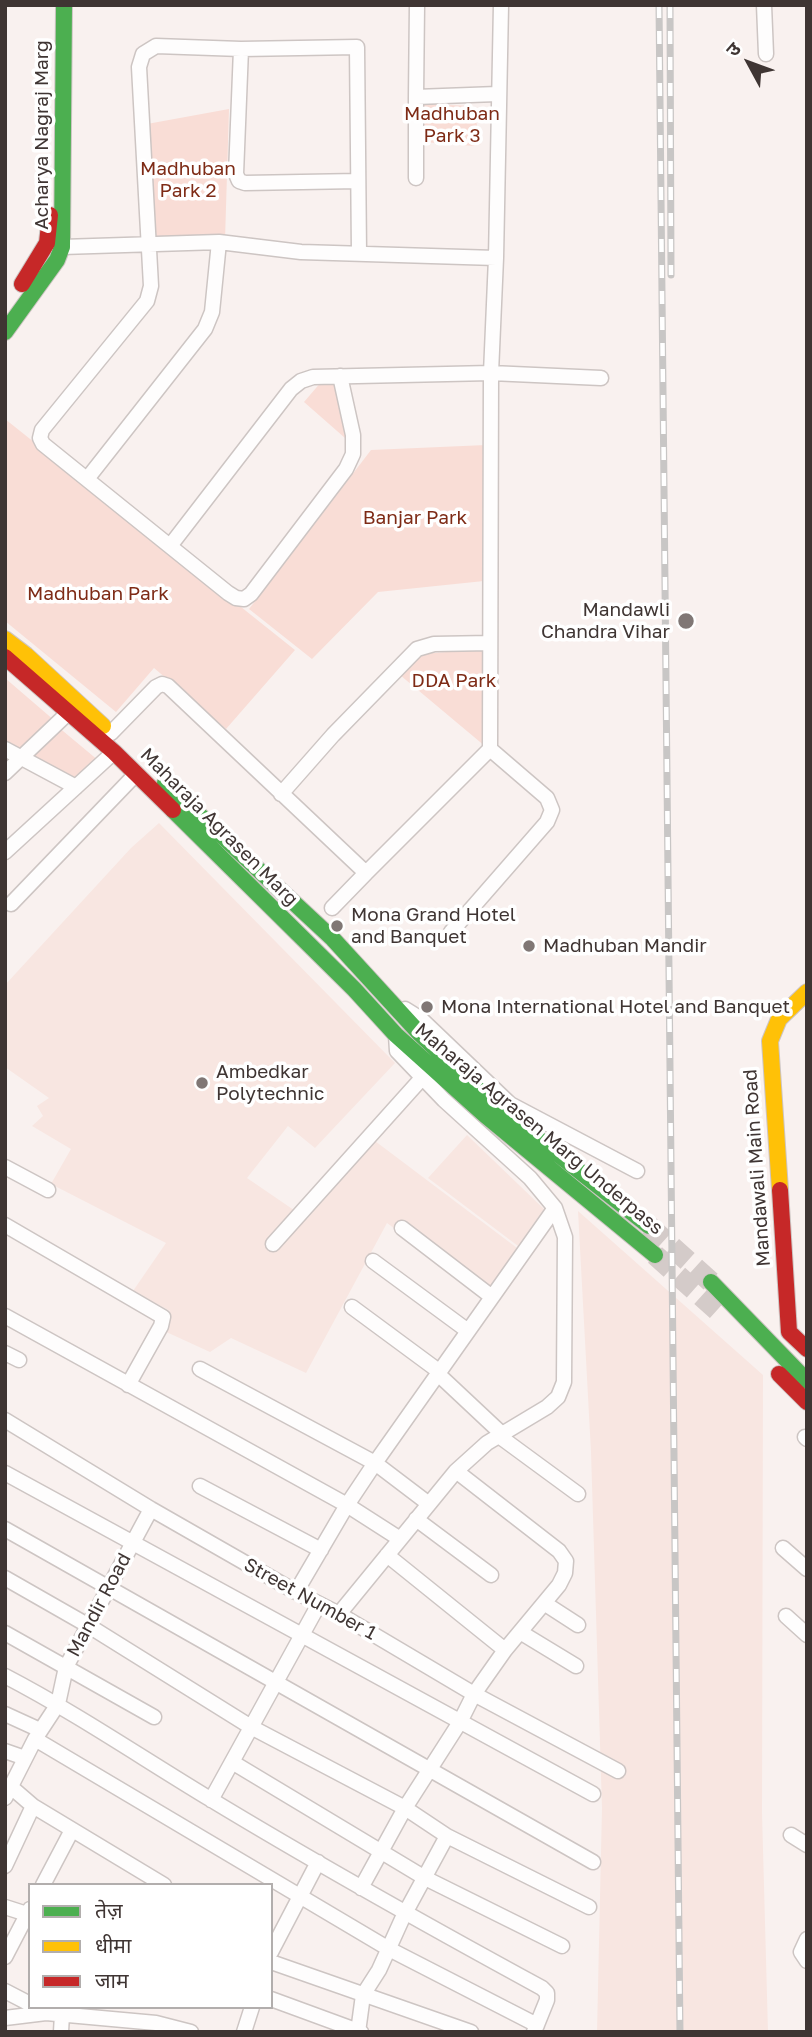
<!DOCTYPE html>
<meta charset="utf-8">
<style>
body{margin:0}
#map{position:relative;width:812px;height:2037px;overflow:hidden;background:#f9f1ef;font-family:"Golos Text","Noto Sans Devanagari",sans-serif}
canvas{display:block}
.frame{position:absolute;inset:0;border:7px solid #3f3533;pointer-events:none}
.legend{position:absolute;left:28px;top:1883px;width:245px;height:126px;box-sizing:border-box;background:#fff;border:2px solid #b2aead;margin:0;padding:9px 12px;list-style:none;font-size:21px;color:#3f3533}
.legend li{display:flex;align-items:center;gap:14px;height:35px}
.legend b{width:35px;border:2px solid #b2aead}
.north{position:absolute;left:714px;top:28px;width:70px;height:70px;-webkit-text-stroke:5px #fff;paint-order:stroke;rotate:311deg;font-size:19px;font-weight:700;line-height:28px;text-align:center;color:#3f3533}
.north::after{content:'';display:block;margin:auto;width:24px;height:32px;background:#3f3533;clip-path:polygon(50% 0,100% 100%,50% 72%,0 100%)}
</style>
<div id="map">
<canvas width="812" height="2037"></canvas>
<div class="frame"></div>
<ul class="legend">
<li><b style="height:9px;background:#4caf50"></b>तेज़</li>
<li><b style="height:9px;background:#ffc107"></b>धीमा</li>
<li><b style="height:9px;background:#c62828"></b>जाम</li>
</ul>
<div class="north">उ</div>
</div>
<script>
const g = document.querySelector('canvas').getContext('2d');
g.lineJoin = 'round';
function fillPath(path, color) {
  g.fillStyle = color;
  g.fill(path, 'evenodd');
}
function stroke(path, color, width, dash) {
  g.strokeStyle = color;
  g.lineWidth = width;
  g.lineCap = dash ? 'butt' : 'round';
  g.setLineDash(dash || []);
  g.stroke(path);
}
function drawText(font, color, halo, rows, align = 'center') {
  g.font = font + ' "Golos Text",sans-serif';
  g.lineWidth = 7;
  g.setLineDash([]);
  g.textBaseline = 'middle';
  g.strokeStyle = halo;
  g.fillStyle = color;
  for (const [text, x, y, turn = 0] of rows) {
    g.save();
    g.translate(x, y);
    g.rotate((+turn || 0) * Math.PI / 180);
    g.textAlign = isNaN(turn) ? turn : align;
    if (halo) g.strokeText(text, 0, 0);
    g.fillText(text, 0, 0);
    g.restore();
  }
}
fillPath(new Path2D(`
 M159,823l236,240 -80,85 -27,-22 -41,52 60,41 68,-78 154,116 -36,45 -106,-79 -81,150 -75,-35 -21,14 -48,-22 8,-19 -37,-20 33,-48 -115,-59 20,-35 -39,-23 11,-10 -6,-10 12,-8 -44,-31v-82l126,-137z
 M467,1135l77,74 -26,37 -90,-68z
 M578,1211l185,164 -1,438 6,219h-171l5,-224 -11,-356z`), '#f8e6e1');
fillPath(new Path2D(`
 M423,104l50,2 8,38 -7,2 -50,-4z
 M229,109l-4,131 -75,-4 -3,-112z
 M328,374l7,8 18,63 -49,-43z
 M5,419l290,231 -69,79 -72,-61 -38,44 -111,-91z
 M486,445l-2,136 -106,11 -66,67 -63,-50 122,-159z
 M485,649l1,98 -86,-72 19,-21z
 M5,678l50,43 -34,32 -16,-9z
 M57,726l42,35 -24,22 -45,-28z`), '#f9ddd6');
stroke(new Path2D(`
 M649,1226l62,56
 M655,1255l65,58`), '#d4cbc9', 21, [21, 10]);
const street = new Path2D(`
 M417,5l-1,92 81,-3
 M764,5l2,49
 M241,49l-5,125 3,7 6,2 113,-2
 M416,97v81
 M54,245l8,2 157,-5 82,10 195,6 5,-253
 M340,376l13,59v19l-7,15 -95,125 -7,5 -8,-1 -8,-5 -185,-149 -3,-6 2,-8 105,-129 4,-15 -12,-219 4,-13 13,-8 85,3 116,-2 2,206
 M87,479l118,-150 7,-17 7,-70
 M170,546l121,-157 10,-8 12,-4 178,-4 110,5
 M111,733l45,-46 6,-3 6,2 198,187 124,-124 57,49 5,12 -5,12 -96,110
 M5,749l71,38
 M490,749l1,-376 5,-115
 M5,773l63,-60
 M281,794l52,-59 84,-86 17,-5 56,-1
 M5,852l109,-100
 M11,904l125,-130
 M332,908l34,-35
 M405,1009l16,10 89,85 127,67
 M5,1167l43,23
 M5,1225l158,92 -2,9 -33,59
 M402,1228l90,69
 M273,1244l149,-166
 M373,1261l95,70
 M352,1307l88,65
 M5,1316l342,189 53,34
 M5,1353l14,7
 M200,1369l175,94 -28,42 -51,87
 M438,1374l64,60
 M5,1420l146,89 145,83 43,22 135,80 144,77
 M499,1436l79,58
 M805,1437l2,2
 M5,1473l588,321
 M200,1486l121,64
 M429,1504l-54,-41 180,-255
 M416,1519l75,56
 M5,1529l588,333
 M783,1548l24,21
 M387,1555l118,95
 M5,1578l84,48 162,101 154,81 42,28 142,71
 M544,1603l34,22
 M339,1614l117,-143 31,-28 60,-36 11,-10 6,-15 1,-145 -10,-29 -25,-30 -86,-78 -47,-49 -1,-16
 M786,1616l21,19
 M520,1632l56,34
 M5,1633l149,84
 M5,1676c71,37 137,82 205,123 109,66 220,128 332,189l5,5v7l-13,32
 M5,1714l35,16
 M35,1739l354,210 148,76
 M5,1751l20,7
 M232,1762l193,116 137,68
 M11,1787l22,19 131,79
 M5,1798l30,-59 23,-35 8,-37 85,-158
 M211,1800l108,-196
 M791,1835l16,10
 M5,1866l28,-60
 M43,1885l29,-55
 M361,1888l44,-80 55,-86 14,-28 31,-44 54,-65 6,-12 1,-12 -7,-10 -103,-80
 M5,1907l25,8
 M807,1939l-6,13 6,9
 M271,1952l47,-90
 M5,1957l25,-48
 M271,1962l200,70
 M5,1991l25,13
 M271,1999l90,33
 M5,2018l41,-5 110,10 35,9
 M61,2032l1,-18
 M244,2032l8,-25
 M358,2032l5,-37 16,-25 24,-53 44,-81`);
const fast = new Path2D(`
 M5,332l52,-72 5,-13 2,-242
 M165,783l168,156 87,95 69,66 160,126
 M173,810l181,179 42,46 89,80 170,140
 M711,1282l96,99`);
const slow = new Path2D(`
 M5,639l21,16 77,71
 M780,1190l-10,-149 9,-22 28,-27`);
const jam = new Path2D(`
 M22,284l25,-41 3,-28
 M5,657l109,95 59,58
 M780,1190l9,142 18,17
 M779,1374l28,28`);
stroke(street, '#cdc5c3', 17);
stroke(fast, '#cdc5c3', 18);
stroke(slow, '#cdc5c3', 18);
stroke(jam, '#cdc5c3', 18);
stroke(street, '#fefdfd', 14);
stroke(fast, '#4caf50', 16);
stroke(slow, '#ffc107', 16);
stroke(jam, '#c62828', 16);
const rail = new Path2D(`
 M659,5l21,2027
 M670,5l1,270`);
stroke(rail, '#c8c6c5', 7);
stroke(rail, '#fff', 4.5, [13]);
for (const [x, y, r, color] of [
 [686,621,9,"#807775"],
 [337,926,7,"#807775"],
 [529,946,7,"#807775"],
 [427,1007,7,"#807775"],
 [202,1083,7,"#807775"]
]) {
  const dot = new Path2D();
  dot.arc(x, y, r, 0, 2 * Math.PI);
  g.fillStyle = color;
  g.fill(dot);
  stroke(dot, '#fff', 2.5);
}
drawText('19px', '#7e2b16', '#fff', [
 ["Madhuban",452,114],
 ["Park 3",452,136],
 ["Madhuban",188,169],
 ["Park 2",188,191],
 ["Banjar Park",415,518],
 ["Madhuban Park",98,594],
 ["DDA Park",454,681]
]);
drawText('19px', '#3f3533', '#fff', [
 ["Acharya Nagraj Marg",42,135,-90],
 ["Maharaja Agrasen Marg",219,827,45],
 ["Maharaja Agrasen Marg Underpass",539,1129,40],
 ["Mandawali Main Road",757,1168,-94],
 ["Street Number 1",310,1599,29],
 ["Mandir Road",99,1605,-62]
]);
drawText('19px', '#3f3533', '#fff', [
 ["Mandawli",670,610,"right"],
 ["Chandra Vihar",670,632,"right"],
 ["Mona Grand Hotel",351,915],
 ["and Banquet",351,937],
 ["Madhuban Mandir",543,946],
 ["Mona International Hotel and Banquet",441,1007],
 ["Ambedkar",216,1072],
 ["Polytechnic",216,1094]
], 'left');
</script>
